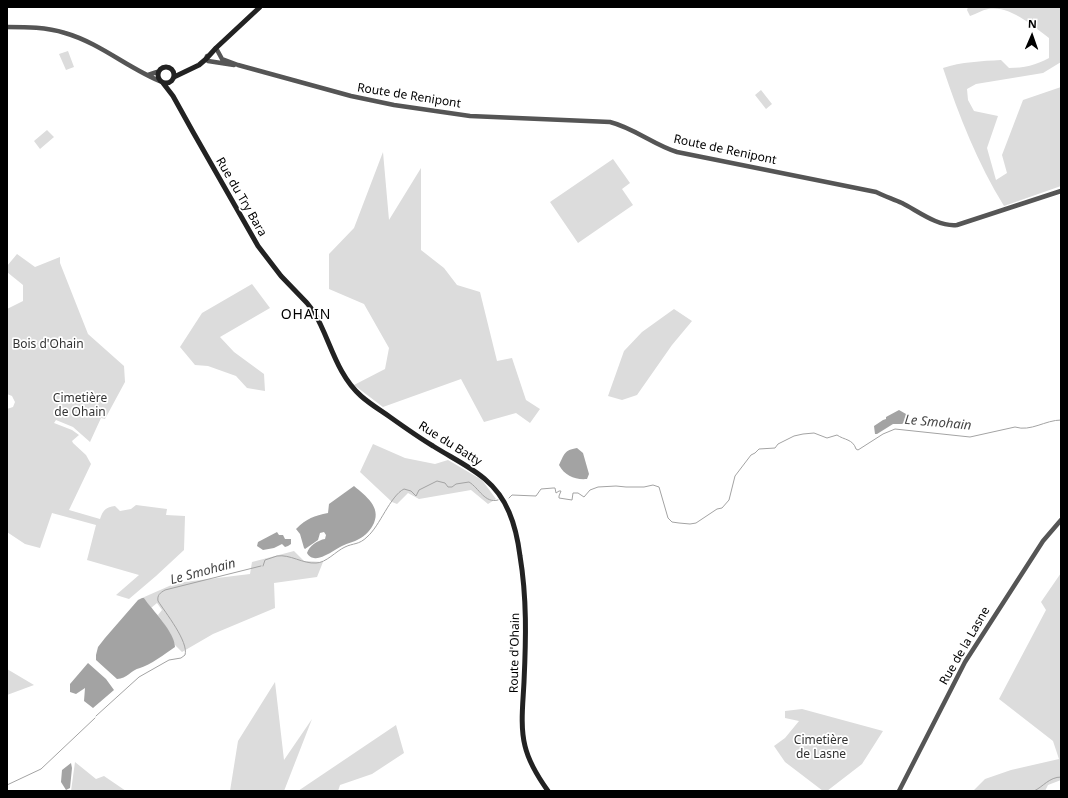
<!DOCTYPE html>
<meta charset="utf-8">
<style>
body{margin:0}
#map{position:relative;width:1068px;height:798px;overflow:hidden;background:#fff;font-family:"Noto Sans",sans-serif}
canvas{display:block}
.frame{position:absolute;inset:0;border:8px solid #000;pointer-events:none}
.north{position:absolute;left:1012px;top:16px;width:40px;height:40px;-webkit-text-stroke:3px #fff;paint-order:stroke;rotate:2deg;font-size:11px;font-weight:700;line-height:16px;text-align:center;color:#000}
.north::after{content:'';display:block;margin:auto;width:14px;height:18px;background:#000;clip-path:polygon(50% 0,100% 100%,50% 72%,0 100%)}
</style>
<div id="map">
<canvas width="1068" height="798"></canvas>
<div class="frame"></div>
<div class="north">N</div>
</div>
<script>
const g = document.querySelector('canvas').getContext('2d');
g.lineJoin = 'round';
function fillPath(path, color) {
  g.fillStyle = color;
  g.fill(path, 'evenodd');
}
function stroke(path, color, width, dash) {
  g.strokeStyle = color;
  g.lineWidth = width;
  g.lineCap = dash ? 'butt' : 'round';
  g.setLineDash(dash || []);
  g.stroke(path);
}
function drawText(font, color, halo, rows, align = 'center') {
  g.font = font + ' "Noto Sans",sans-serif';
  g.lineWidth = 3.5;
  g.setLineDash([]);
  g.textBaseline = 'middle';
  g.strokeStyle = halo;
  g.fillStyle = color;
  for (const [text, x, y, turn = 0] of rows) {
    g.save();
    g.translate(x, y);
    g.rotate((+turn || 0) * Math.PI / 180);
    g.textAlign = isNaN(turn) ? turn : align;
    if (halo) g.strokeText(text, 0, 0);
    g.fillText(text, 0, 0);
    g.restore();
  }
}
fillPath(new Path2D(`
 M968,7h93v55l-18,11 -67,11 -9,5 1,11 6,11 24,5 -11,32 9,32 11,-7 -5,-18 21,-55 38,-13v99l-57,20c-26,-42 -45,-90 -61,-138 18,-6 39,-7 58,-8l8,8c15,0 27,-3 40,-10v-20c-16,-12 -39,-33 -61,-29 -6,1 -12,5 -18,7l-3,-6z
 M68,51l6,16 -8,3 -7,-16z
 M761,90l11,14 -6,5 -11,-14z
 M47,130l7,7 -14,12 -6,-8z
 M383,152l6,68 32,-52v82l23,18 13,17 23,7 17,69 15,-3 14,42 14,9 -10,14 -14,-10 -32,9 -23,-43 -78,28 -29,-22 31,-16 4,-21 -25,-44 -35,-15v-35l25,-26z
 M613,159l17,24 -8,6 11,16 -55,38 -28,-41z
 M17,254l18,13 25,-10v6l28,71 36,32 1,16 -20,37 -4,-1 -11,24 -17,-15 -17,-7 -2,3 18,7 7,5 -7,6 1,2 13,12 5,9 -22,46 31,9c3,-9 6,-12 15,-13l5,5 11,-2 5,-4 31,4 -1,6 19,1 -1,34 -28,26 -27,23 -13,-4 23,-20 -52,-15 9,-35 -44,-12 -12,35 -15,-4 -18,-12v-123l6,-2 2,-5 -3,-6 -5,-2v-85l16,-8v-16l-16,-13v-6z
 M252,284l18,24 -50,29 14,15 30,22 1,17 -18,-3 -11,-12 -28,-10 -13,-1 -15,-18 22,-34z
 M674,309l18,12 -20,24 -35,50 -15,5 -14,-4 16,-45 18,-19z
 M373,444l32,14 30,6 13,-4 34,20 14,19 -8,5 -17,-14 -52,9 -11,-6 -11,11 -5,-2 -32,-30z
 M294,551l10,10 19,1 -6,15 -43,6 1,25 -62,26 -31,18 -7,-7 -5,-12 -12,-18 4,-5 -5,-7 -6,5 -7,-10h-2l34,-15 74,-9 2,-12z
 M1061,573v207l-13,5 -3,6h-72l12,-12 26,-9 48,-11 -6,-18 -54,-42 47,-89 -5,-8z
 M7,669l27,16 -27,10z
 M275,682l9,78 28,-41 -28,72h-54l8,-50z
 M802,709l81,22 -21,33 -35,27h-4l-38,-29 -11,-16 11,-8 14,-17 -14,-3v-7z
 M396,725l8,28 -32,21 -32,11 -2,6h-40z
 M75,762l21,17 8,-3 22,15h-55z`), '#dcdcdc');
fillPath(new Path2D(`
 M899,410l7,4 2,4 -3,4 -3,2h-9l-16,10h-2l-1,-8 9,-6 3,-1v-2z
 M577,448l6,5 6,21 -2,5c-12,1 -22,-3 -28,-14 5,-10 5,-15 18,-17z
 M354,486c12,10 27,21 20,37 -3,7 -9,13 -15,16 -5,3 -11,4 -17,7 -6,3 -21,14 -28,12 -3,0 -6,-3 -7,-5 2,-7 11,-13 18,-14l1,-4 -2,-3 -4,1 -2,7 -13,9 -1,-1 -4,-14 -4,-5c11,-11 18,-13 32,-16l1,-9z
 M277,532l2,3h4l2,4h6v5l-3,2 -3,1 -3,-3 -8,4 -11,2 -6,-4 1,-4z
 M142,598h2c8,12 31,34 31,49 -10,7 -25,18 -35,21 -9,2 -13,11 -23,11l-21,-19v-5l2,-8 7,-9 33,-38z
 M88,663l18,16 8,11 -21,18 -9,-7 1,-13 -9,6 -6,-2v-8z
 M71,763l1,5 -2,20 -4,2 -5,-8 1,-12z`), '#a3a3a3');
stroke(new Path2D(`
 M509,498l3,-3 24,1 5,-7 12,-1h2l1,5 3,-2h2l-2,5v2l13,2 1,-7h5l6,4 6,-7 8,-3 18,-1 10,1h18l9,-2 6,2 9,31 4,4 7,1 11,1 6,-1 21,-14 5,-1 7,-8 6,-24 16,-21 4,-2 4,-4 16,-1 3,-4 16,-8 9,-2 11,-1 13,5 10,-3c7,5 16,4 19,14l2,1 25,-16 12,-5 75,8 45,-10c16,5 30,-7 46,-7
 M263,566l2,-6c4,-1 8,-3 12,-4 13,-2 26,8 39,7 10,0 20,-12 29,-16 8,-4 14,-2 22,-10 13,-11 23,-41 37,-48l7,2 5,5 3,-6 18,-9 8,2 3,4h4l4,-3 13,-2c10,6 16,22 29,18
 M96,716l43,-39 30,-17 12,-2 4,-3c4,-13 -20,-43 -27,-54 -1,-6 2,-8 7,-11l96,-24
 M7,785l34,-16 54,-51
 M1034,791c9,-4 15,-14 27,-14`), '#a3a3a3', 1);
stroke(new Path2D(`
 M7,27c20,0 39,0 58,6 35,10 64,36 97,49
 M216,48l6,11 16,6 113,31 43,9 76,11 140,6c24,6 44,23 67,30l199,40c8,4 17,7 26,11 16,8 36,24 55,22l104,-34
 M207,56l-1,3 2,2 26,4
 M148,75l9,-3
 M899,791l66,-129 78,-121 18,-21`), '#555', 4.5);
stroke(new Path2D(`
 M158 75a8 8 0 1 1 16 0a8 8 0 1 1-16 0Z
 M174,77l25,-12 7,-6 10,-11 44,-41
 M163,83l10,13 20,36 65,114 23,30 26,27 7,9c16,27 22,62 47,84 9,8 19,14 29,21 14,10 28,20 43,29 30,19 61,30 76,66 6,14 9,28 11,44 7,42 6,83 4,126 -1,21 -4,44 1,64 4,17 13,31 23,45`), '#222', 5);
drawText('12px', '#000', '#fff', [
 ["Route de Renipont",409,96,9],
 ["Route de Renipont",725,150,12],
 ["Rue du Try Bara",241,197,60],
 ["Rue du Batty",450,444,32],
 ["Rue de la Lasne",965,646,-60],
 ["Route d'Ohain",515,653,-89]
]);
drawText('12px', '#333', '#fff', [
 ["Bois d'Ohain",48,345],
 ["Cimetière",80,399],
 ["de Ohain",80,413],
 ["Cimetière",821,741],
 ["de Lasne",821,755]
]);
drawText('italic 13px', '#444', '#fff', [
 ["Le Smohain",938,423,5],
 ["Le Smohain",203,572,-15]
]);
g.letterSpacing = '1px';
drawText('14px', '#000', '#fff', [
 ["OHAIN",306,315]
]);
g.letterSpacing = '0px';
</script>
